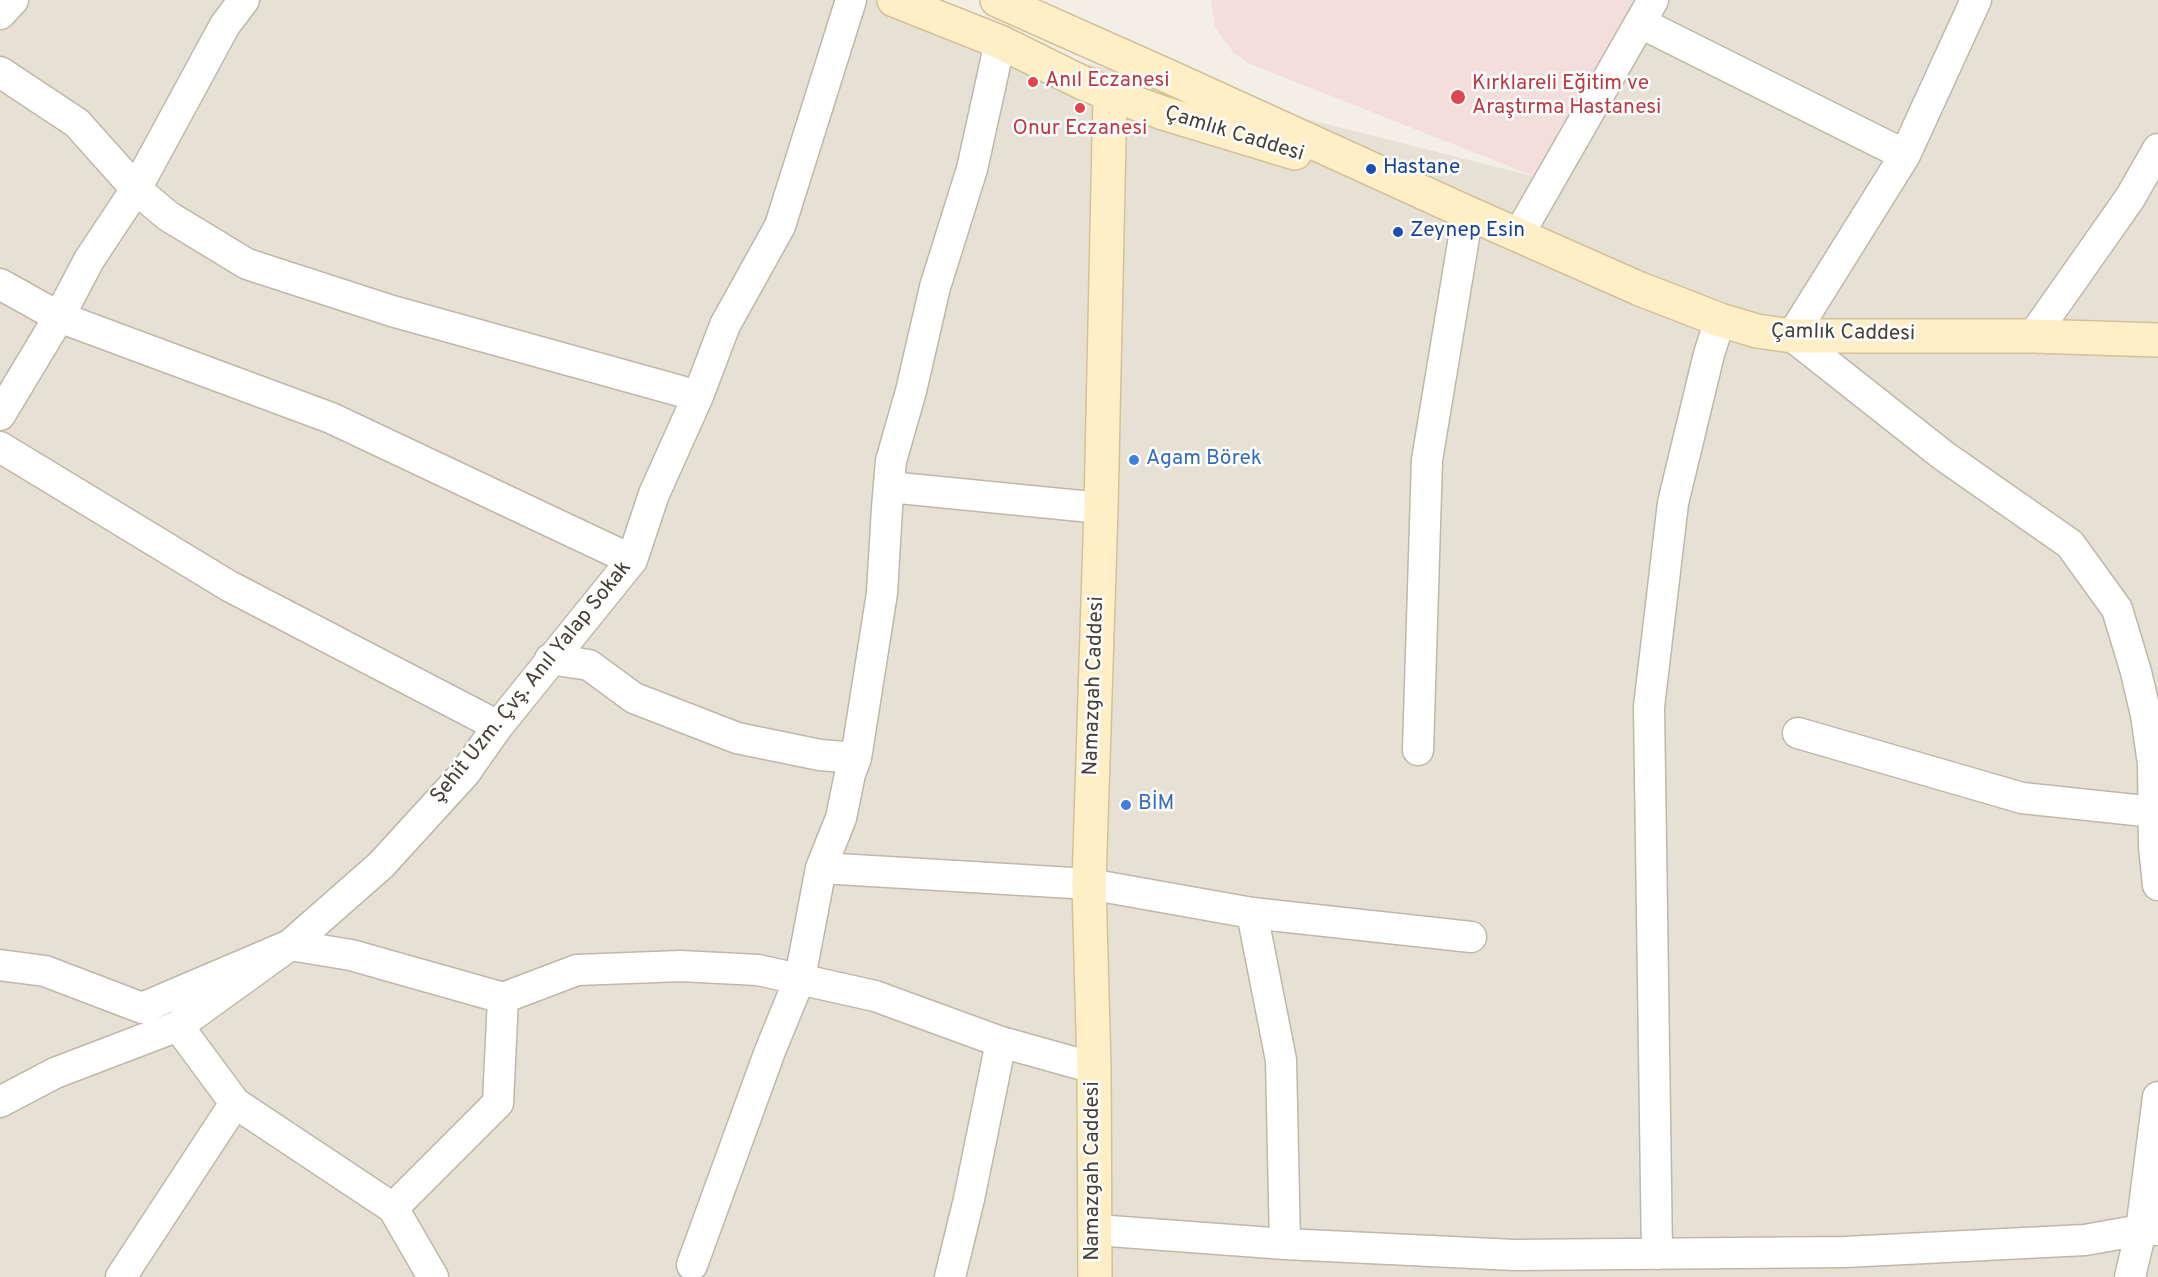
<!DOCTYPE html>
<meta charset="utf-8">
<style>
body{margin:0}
canvas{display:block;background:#f3efe7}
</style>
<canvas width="2158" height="1277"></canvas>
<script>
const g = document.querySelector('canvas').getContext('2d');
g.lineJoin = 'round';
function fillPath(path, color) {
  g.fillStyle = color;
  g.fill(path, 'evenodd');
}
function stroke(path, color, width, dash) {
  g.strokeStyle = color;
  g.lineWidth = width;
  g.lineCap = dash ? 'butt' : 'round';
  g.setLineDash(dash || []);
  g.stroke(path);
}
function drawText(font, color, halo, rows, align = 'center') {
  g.font = font + ' Overpass,sans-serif';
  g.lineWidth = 5;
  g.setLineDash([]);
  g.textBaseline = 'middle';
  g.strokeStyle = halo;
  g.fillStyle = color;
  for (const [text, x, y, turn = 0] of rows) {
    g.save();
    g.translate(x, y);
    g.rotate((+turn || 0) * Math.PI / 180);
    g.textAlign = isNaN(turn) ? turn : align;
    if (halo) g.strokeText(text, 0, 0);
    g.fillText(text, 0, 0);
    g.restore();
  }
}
fillPath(new Path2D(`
 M0,0h894l107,42 535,135 94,-177h528v1277h-2158z`), '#e7e1d5');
fillPath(new Path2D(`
 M1211,0h421l-67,130 -29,47 -288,-114 -15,-11 -18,-25z`), '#f4dedb');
const street = new Path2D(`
 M1976,0l-71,155 -113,181 152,120 126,88 47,65 19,63 10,43 7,49 1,83 4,38
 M0,14l13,-14
 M1641,23l264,132
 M0,72l77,51 59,66 32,27 79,48 145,47 306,85
 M1519,234l134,-234
 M0,284l59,33 272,101 301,142
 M2033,336l97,-138 28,-49
 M0,415l59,-98 30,-57 47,-71 89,-164 19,-25
 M0,447l229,139 269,140
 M889,487l212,21
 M550,659l39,6 45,33 103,40 83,17 36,3
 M1798,733l224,65 132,14
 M1418,750l9,-290 41,-247
 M821,868l268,16 163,29 219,24
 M1252,913l29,147 4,184
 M0,965l45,6 97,37 148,-63 61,10 152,43 74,-28 104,-4 77,4 117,26 126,46 93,26
 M0,1102l55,-29 123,-47 112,-81 91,-80 84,-92 33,-47 134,-166 22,-66 44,-98 27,-71 55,-99 71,-226
 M235,1103l158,105 40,69
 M393,1208l105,-105 5,-105
 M1096,1230l189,14 229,11 331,-3 240,-12 56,-10h17
 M1657,1254l-8,-547 24,-204 36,-149 11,-34
 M692,1265l78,-214 30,-73 21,-110 20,-50 9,-44 6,-16 26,-165 5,-85 4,-47 20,-70 24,-104 37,-118 28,-127
 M121,1277l114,-174 -57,-77
 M950,1277l19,-78 32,-157
 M2130,1277l11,-47 17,-133`);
const secondary = new Path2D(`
 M894,0l106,42 83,41 27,11 53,19 132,40
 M997,0l175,78 296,135 172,76 80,31 37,11 35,5h241l125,4
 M1095,1277l-1,-209 -5,-184 12,-376 9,-414`);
stroke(street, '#bfb7aa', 33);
stroke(secondary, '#d3c298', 36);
stroke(street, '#fff', 30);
stroke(secondary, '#feefc7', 33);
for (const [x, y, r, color] of [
 [1033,82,6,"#e0444e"],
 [1458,97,8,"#e0444e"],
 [1080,108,6,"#e0444e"],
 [1371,169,6,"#1a4fb4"],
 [1398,232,6,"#1a4fb4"],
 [1134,460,6,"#3f7fe0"],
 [1126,805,6,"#3f7fe0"]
]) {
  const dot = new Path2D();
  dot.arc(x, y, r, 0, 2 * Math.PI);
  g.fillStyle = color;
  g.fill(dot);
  stroke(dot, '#fff', 2);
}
drawText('21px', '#be3a42', '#fff', [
 ["Anıl Eczanesi",1045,82],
 ["Kırklareli Eğitim ve",1472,85],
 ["Araştırma Hastanesi",1472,109],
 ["Onur Eczanesi",1080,130,"center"]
], 'left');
drawText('21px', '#464036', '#fff', [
 ["Çamlık Caddesi",1234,135,17],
 ["Çamlık Caddesi",1843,334,1],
 ["Şehit Uzm. Çvş. Anıl Yalap Sokak",532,683,-51],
 ["Namazgah Caddesi",1095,686,-88],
 ["Namazgah Caddesi",1094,1171,-90]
]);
drawText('21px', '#164399', '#fff', [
 ["Hastane",1383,169],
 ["Zeynep Esin",1410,232]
], 'left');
drawText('21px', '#366cbe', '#fff', [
 ["Agam Börek",1146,460],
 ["BİM",1138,805]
], 'left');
</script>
